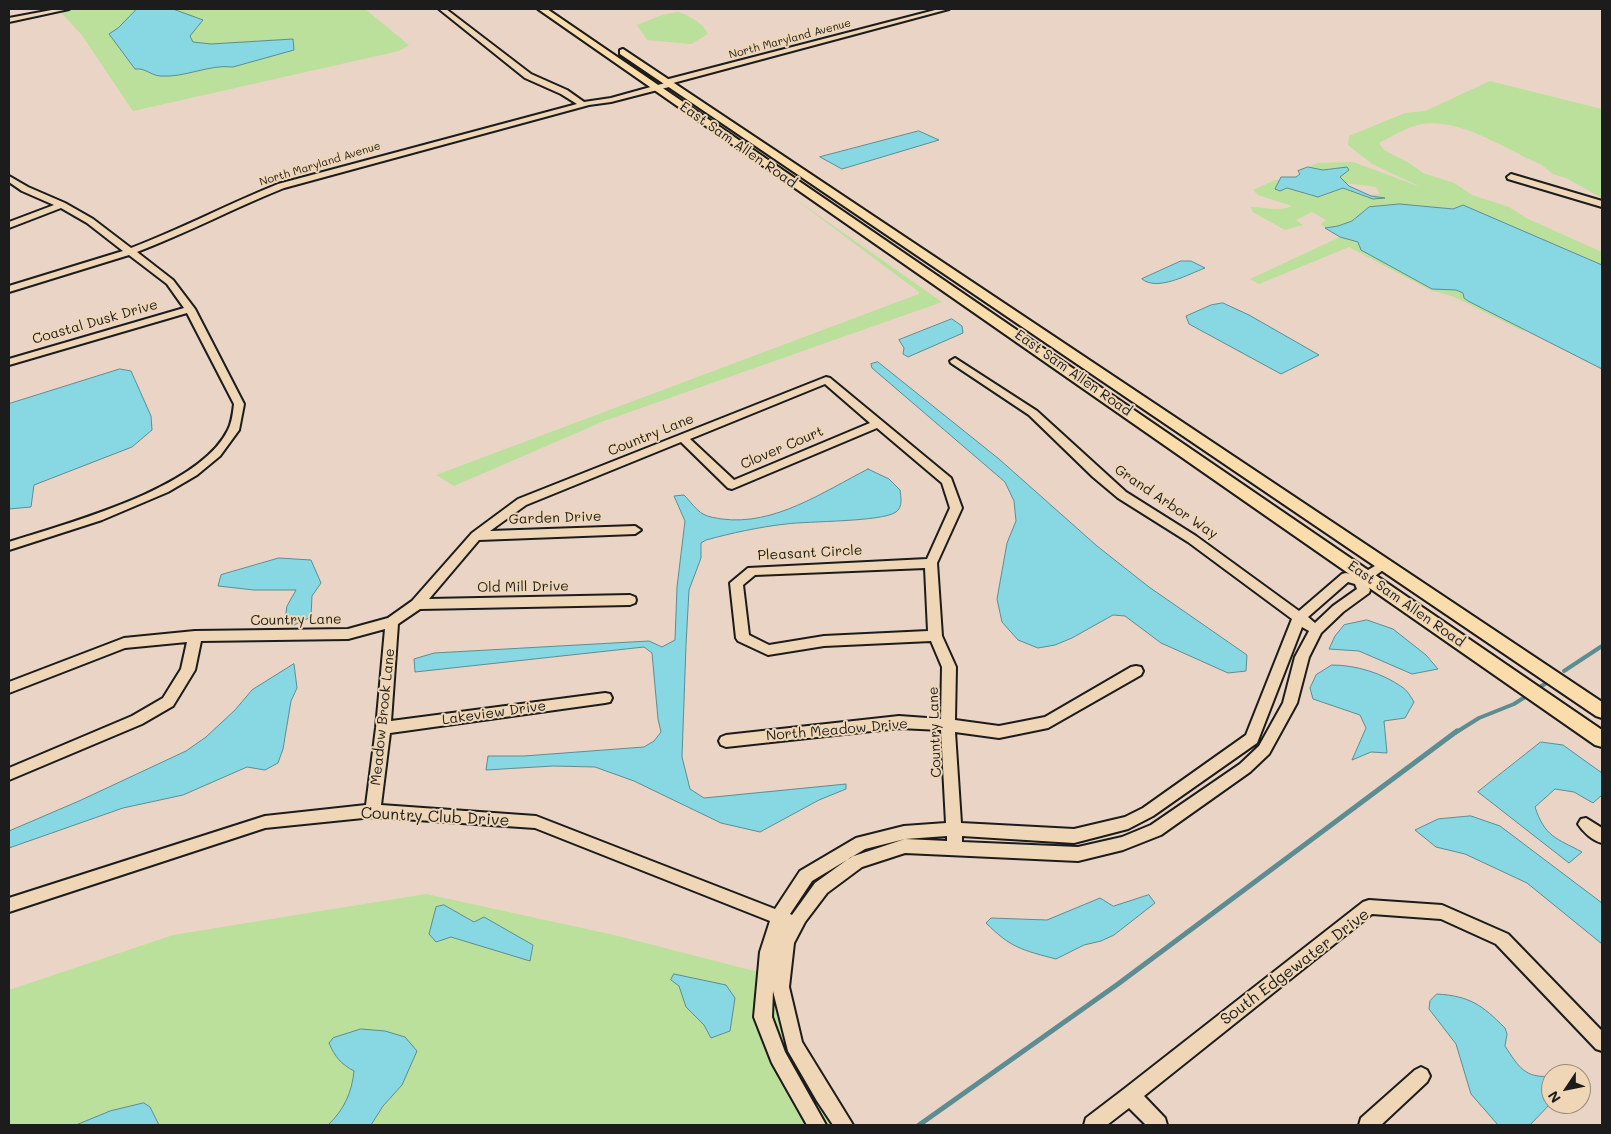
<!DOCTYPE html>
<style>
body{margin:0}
#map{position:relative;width:1611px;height:1134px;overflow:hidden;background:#ead4c5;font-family:Mali,sans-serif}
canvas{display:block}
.frame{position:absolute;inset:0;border:10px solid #1c1c1c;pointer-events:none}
.north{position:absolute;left:1541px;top:1064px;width:50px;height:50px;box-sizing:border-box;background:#eed6b6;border:1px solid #9a8c78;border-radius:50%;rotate:236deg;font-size:14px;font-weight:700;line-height:20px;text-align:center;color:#1c1c1c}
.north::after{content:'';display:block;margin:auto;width:18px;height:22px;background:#1c1c1c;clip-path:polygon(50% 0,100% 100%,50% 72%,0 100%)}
</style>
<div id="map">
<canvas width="1611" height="1134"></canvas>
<div class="frame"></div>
<div class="north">N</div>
</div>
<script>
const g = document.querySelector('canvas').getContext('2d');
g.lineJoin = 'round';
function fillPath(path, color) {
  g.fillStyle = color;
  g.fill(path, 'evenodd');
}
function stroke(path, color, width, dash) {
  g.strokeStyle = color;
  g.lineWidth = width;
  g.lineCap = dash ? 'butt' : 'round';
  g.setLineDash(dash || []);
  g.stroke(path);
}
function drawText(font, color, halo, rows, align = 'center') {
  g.font = font + ' Mali,sans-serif';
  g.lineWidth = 4;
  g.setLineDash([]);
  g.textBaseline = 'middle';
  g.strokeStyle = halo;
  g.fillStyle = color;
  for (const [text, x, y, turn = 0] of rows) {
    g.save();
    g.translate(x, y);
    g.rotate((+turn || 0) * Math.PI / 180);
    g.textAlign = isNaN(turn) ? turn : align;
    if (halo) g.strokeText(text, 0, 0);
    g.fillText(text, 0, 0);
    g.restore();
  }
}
fillPath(new Path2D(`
 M58,9h307l44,36 -10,6 -266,60 -52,-77z
 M678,12c11,3 26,12 30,22l-17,10 -44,-4 -10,-15 25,-10z
 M1490,81l112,28v89l-36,-20 -13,-4 -11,-9c-35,-15 -73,-42 -112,-42 -17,0 -37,13 -51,20l5,7 27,14 12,9 31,10 18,12 37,12 17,11 76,34v13l-139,-60 -10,4 -46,-5 -28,2 -10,1 -17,14 -14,5 -13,2 -4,-4 5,-4 -14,-8 -16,8 7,5 -18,5 -32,-18 -2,-5c14,0 28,5 41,-1l-34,-11 -5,-5 22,-10h6l-6,9 8,1 4,-2c10,2 28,12 37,8 7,-2 11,-8 19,-8l26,9h13l-14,-2 12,-1 -4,-7 -32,-4 -4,-6 2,-2 -2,-7 -17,2 -15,-3 10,-4 35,-1 68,25 -49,-23 -24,-19 1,-9 56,-23 20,-2z
 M795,199l147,103 -338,119 -150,65 -18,-11 483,-181v-2z
 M1340,237l18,5 55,37 19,10 24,1 7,3v3l5,5 49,23 8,8 -73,-36 -22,-6 -81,-43 -90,37 -9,-5z
 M426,894l188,41 156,40 26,96 37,54h-462l12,-19 19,-21 -47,-14c-3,21 -11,39 -27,54h-169l-9,-18 -40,4 -34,14h-67v-135l164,-55zM444,905l30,17 59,23 -3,15 -79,-23zM679,986l51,45 -19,7 -7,-13 -18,-18z`), '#bae09b');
const water = new Path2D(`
 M137,9h36l30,11 -13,16 3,6 18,2 82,-5 1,11 -61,17c-24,-3 -48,11 -73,9 -10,-1 -14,-8 -25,-7l-26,-35 9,-6z
 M919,131l20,9 -97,29 -22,-12z
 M1308,167l15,3 24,-3 2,3 -9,7 9,9 22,10 14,2 -12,1 -30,-11 -25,9 -31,-9 -7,3 -5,-2 6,-12h15l4,-3 -2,-3z
 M1400,204l53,5 10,-4 139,60v104l-134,-68 -4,-3 -1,-5 -7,-3 -24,-1 -71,-39 -3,-8 -18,-5 -15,-9 13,-2 14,-5 17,-14z
 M1181,261h10l14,7c-16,6 -48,24 -63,11z
 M1223,303l26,12 70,40 -38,19 -92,-50 -3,-8 25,-11z
 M952,319l10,7 1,7 -55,24 -5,-3 1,-6 -5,-8z
 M878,362l121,97 98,87 52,41 98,68 -1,16 -18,2 -67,-30 -36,-27 -12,-1 -41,23 -17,7 -17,3 -20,-8 -16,-18 -5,-23 10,-56 9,-22 -2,-20 -9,-19 -133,-114 -1,-4z
 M120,369l11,2 20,45 1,14 -20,17 -98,38 -3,22 -22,2v-105z
 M868,469l21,10 11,11c1,7 3,17 -4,22 -14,10 -88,9 -110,12 -27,3 -54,9 -80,16l-5,3v15l-12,32 -3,55 -4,112 8,32 14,9 142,-14v5l-27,11 -59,32 -39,-9 -87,-42 -39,-14 -42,-1 -67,4 2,-14h36l120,-9 10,-6 7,-9 -3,-13 -6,-66 -8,-6 -229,25 -1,-13 20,-6 215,-12 13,6 13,-7 2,-53 8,-66 -11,-25 10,-1c6,6 12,15 19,19 5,3 13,4 19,5 52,7 101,-27 146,-50z
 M279,558l32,2 10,23 -9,13 -1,21 -17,8 -9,-6 2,-13 9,-16h-42l-36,-4 3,-11z
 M1367,620l26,9 33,26 12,14 -26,5 -53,-23 -30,-2 6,-13 9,-11z
 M294,664l3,24 -6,13 -8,48 -5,14 -13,7 -18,-3 -64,28 -60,13 -114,40v-17l70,-30 107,-50 20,-14 29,-27 17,-20z
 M1332,665c24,0 50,8 70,22 5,3 9,10 12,15l-9,16 -21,3 3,32 -16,-1 -19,8 14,-32 -6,-13 -47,-16 -3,-11 6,-13z
 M1541,742l22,3 39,28v22l-9,8 -19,-11 -19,-3 -20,18c10,30 21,31 47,45l-13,11 -91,-71z
 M1471,816l29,10 102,77v41l-75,-61 -62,-29 -29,-7 -21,-17 23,-11z
 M1149,895l6,8 -41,32 -13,6 -17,4 -28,14c-34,-9 -45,-11 -70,-36l5,-5 56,2 53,-22 13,8z
 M444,905l30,17 10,-5 49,28 -3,16 -79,-24 -15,5 -7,-8 7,-27z
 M674,974l52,11 9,13 -5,33 -19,7 -7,-13 -18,-18 -7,-21 -8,-6z
 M1437,994c33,2 45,11 68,34l2,6 -2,12c13,20 20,33 46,30v27l-21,22h-32l-27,-31 -15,-50 -27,-35 1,-8z
 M361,1029l24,2 20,6 12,14 -15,34 -19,21 -12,19h-43c16,-15 24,-33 26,-54 -13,-7 -19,-14 -25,-28l4,-5z
 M144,1103l6,4 9,18h-83l34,-14z`);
fillPath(water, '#87d8e3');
stroke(water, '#5c8d93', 1);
stroke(new Path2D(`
 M1564,671l38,-25
 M1540,687l8,-5
 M1455,733l24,-15 35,-14 11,-7`), '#5c8d93', 4);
stroke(new Path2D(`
 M919,1125l199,-141 339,-253`), '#5c8d93', 5);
const minor = new Path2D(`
 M57,9h12l-60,13v-4z
 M439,9h7l85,65 36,16 17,12 27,-4 54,-15v-3l274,-71h10l-276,74v3l-62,16 -22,3 -305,83c-50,20 -97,45 -147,64l36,28 22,29 49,95 -5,26 -19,26 -23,19 -29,17 -66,28 -93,30v-8c59,-19 190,-53 219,-112 4,-8 5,-17 6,-26l-47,-91 -178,52v-6l175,-51 -17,-24 -38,-29 -120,37v-6l114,-35 -36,-28 -26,-15 -52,20v-6l45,-17 -32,-14 -13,-9v-6l19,11 37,16 28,16 38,29c50,-19 97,-44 147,-64l299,-80 -16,-10 -36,-16z
 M1511,174l91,27v6l-94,-28 -1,-2z
 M955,358l82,53 89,81 70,44 103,75 43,-37 4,-1 12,3 27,-16 6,4 -24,18 3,8 -1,3 -26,19 -22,21 -12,24 -12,46 -28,51 -19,18 -89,63 -38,15 -45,11 -173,-8 -43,14 -35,26 -22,29 -11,21 -5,44 13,55 51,83h-20l-16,-24 -29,-50 -15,-60 -1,26 13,35 41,73h-19l-35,-62 -18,-46 6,-65 10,-31 -235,-93 -162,-11 -108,11 -256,84v-14l256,-82 101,-11 10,-77 9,-99 -37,10 -147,2 -6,29 -22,36 -31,18 -133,56v-12l123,-52 31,-18 18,-29 6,-27 -62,6 -116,45v-11l115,-44 71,-7 153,-2 40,-11 24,-17 60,-68 46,-34 308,-122 4,1 121,100 11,30 -25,55 5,73 14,31 -1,53 44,6 46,-9 86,-50 5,-1 5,1 2,4 -2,4 -93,53 -49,10 -44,-6 6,91 113,6 51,-12 18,-9 103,-73 46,-116 -104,-77 -70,-44 -25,-21 -64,-62 -78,-52 -1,-2zM825,384l45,39 -136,57 -44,-41zM877,428l65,55 8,25 -23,51 -179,9 -18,15 6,55 2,3 30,14 56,-9 107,-5 11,26 -1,52 -42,-3 -173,19 -5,2 -2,4 2,4 5,2 173,-19 42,2 5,93 -42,3 -48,12 -56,33 -25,38 -239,-93 -155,-11 9,-72 215,-30 5,-1 2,-4 -2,-4 -5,-1 -214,28 7,-97 22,-15 210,-4 5,-2 1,-3 -1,-3 -5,-2 -201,4 50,-59 156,-6 6,-4 -6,-4 -145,5 36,-26 155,-63 47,46 4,1zM925,568l3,63 -104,5 -55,9 -20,-10 -6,-50 12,-10zM1348,582l7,2 2,5 -24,17 -18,17 -7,-6zM1302,627l7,4 -14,26 -12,46 -24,43 -19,18 -89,61 -29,12 -44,10 -116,-5v-6l112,7 54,-14 25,-13 104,-73zM947,836v5l-42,-2zM905,839l-54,18 -36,26 -23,32 -2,-1 22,-33 53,-32z
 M1586,818l16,10v15c-9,-2 -19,-11 -24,-19l3,-5z
 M1369,900l73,5 66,29 94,97v20l-6,-2 -100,-105 -55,-25 -69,-5 -228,182 21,22 2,7h-21l-17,-17 -22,17h-23l2,-7 38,-29 239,-187z
 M1421,1067l6,3 3,6 -3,6 -46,43h-22l2,-7 54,-48z`);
const major = new Path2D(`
 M538,9h9l1055,721v17l-7,-2z
 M623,49l979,653v16l-6,-2 -976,-662v-4z`);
stroke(minor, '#1c1c1c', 4);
stroke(major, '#1c1c1c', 4);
fillPath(minor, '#eed6b6');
fillPath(major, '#faddab');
drawText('11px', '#1c1c1c', '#eed6b6', [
 ["North Maryland Avenue",790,39,-15],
 ["North Maryland Avenue",320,164,-17]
]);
drawText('14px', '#1c1c1c', '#eed6b6', [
 ["East Sam Allen Road",738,145,35],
 ["Coastal Dusk Drive",95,322,-16],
 ["East Sam Allen Road",1073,373,35],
 ["Country Lane",651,435,-22],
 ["Clover Court",782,448,-23],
 ["Grand Arbor Way",1166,502,34],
 ["Garden Drive",555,518,-2],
 ["Pleasant Circle",810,553,-3],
 ["Old Mill Drive",523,587,-1],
 ["East Sam Allen Road",1406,604,35],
 ["Country Lane",296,620,-1],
 ["Lakeview Drive",494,713,-8],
 ["Meadow Brook Lane",383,717,-84],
 ["North Meadow Drive",837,730,-5],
 ["Country Lane",935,732,-92]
]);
drawText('16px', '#1c1c1c', '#eed6b6', [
 ["Country Club Drive",435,817,3],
 ["South Edgewater Drive",1295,967,-37]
]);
</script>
